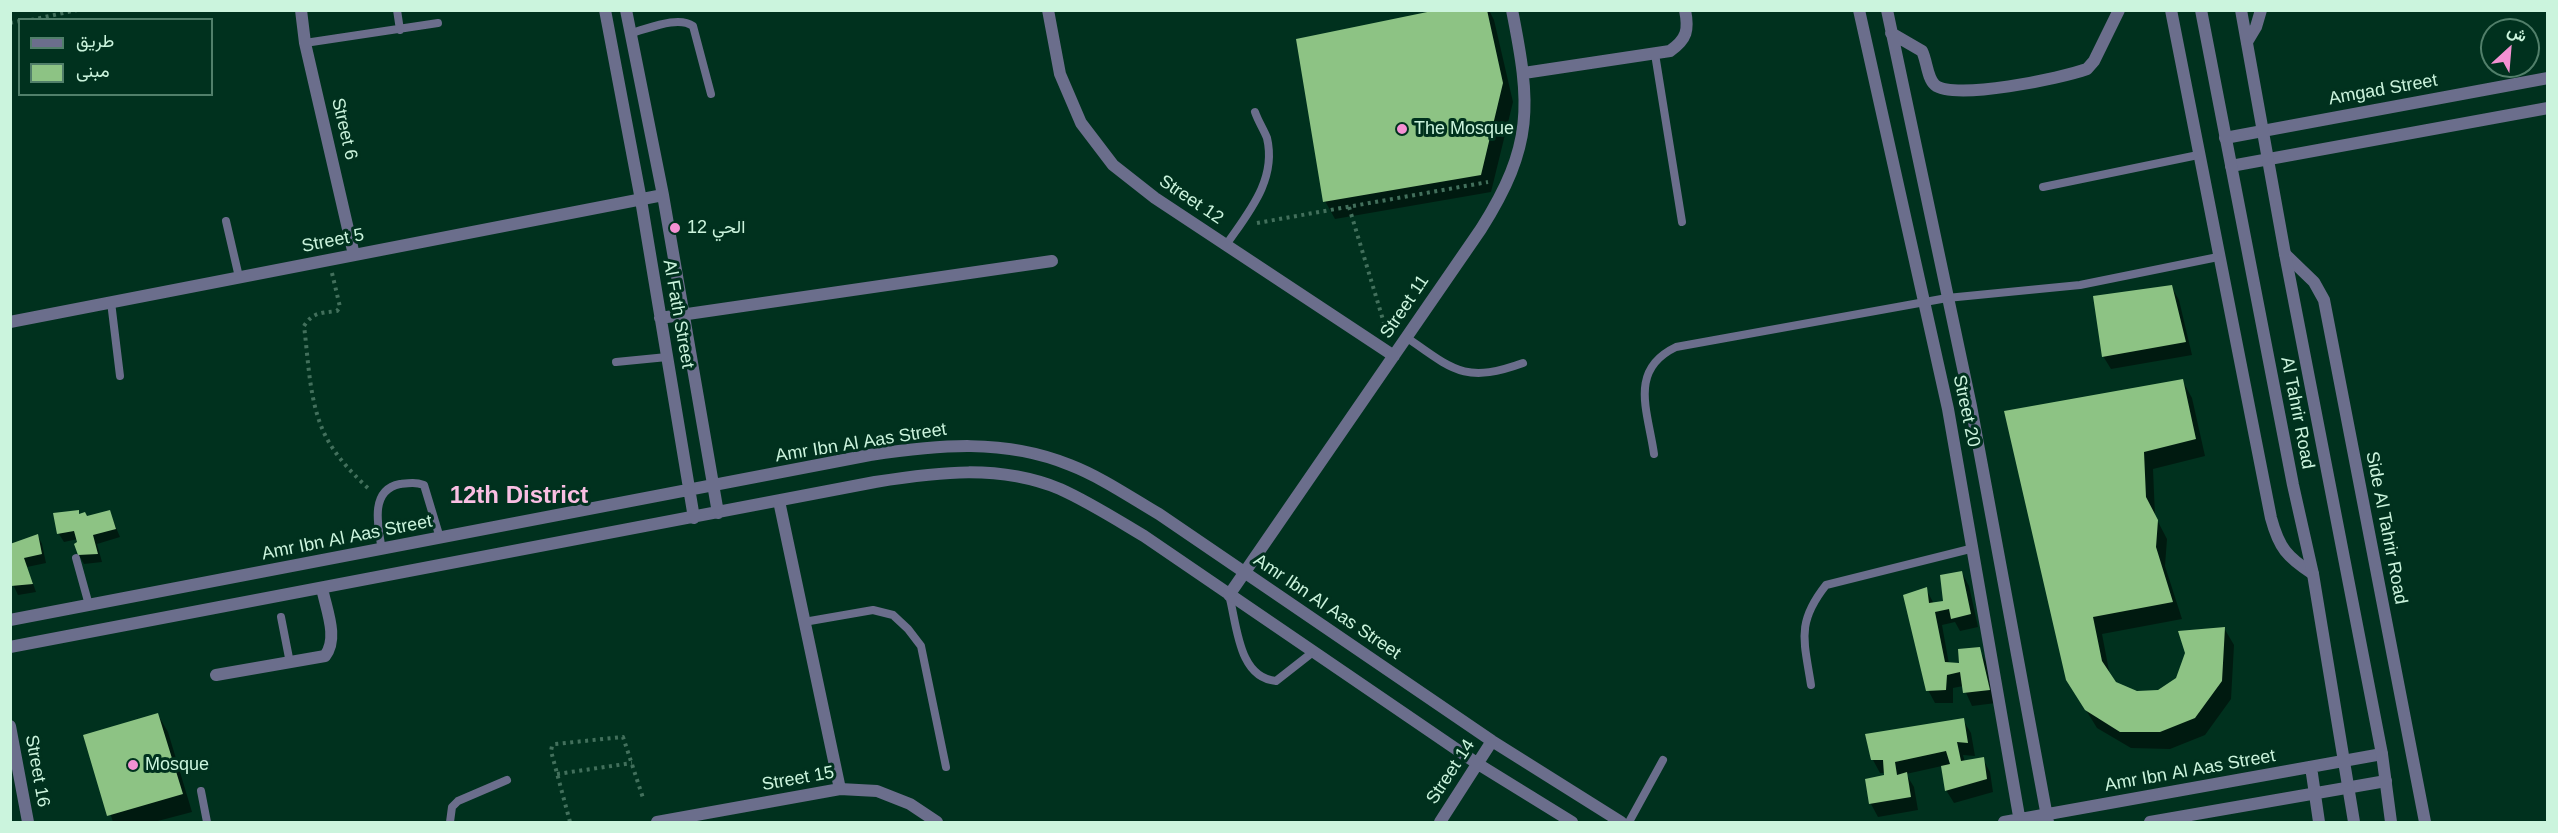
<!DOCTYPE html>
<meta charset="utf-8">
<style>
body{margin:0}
#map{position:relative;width:2558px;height:833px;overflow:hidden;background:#00311e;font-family:Arial,Vazirmatn,sans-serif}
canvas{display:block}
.frame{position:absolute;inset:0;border:12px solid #cbf4dd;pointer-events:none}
.legend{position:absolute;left:18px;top:18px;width:195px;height:78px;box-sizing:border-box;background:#00311e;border:2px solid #517f6a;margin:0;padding:8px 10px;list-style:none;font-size:18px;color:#cbf4dd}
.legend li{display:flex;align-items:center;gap:12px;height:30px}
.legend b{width:30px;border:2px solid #517f6a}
.north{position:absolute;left:2480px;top:18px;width:60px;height:60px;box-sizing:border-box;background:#00311e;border:2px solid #517f6a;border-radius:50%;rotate:26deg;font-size:16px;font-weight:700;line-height:24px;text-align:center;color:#cbf4dd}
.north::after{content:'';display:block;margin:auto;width:21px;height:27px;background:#f491d3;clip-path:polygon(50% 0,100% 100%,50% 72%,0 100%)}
</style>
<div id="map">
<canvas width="2558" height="833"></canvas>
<div class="frame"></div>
<ul class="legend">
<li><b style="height:8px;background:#6b6e8c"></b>طريق</li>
<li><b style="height:16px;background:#8dc384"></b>مبنى</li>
</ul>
<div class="north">ش</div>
</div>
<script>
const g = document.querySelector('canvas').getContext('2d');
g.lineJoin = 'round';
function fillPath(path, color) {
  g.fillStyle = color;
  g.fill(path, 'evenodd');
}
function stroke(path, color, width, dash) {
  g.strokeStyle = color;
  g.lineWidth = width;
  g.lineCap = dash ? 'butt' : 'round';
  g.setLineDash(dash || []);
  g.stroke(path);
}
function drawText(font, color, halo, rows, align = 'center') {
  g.font = font + ' Arial,Vazirmatn,sans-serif';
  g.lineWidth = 6;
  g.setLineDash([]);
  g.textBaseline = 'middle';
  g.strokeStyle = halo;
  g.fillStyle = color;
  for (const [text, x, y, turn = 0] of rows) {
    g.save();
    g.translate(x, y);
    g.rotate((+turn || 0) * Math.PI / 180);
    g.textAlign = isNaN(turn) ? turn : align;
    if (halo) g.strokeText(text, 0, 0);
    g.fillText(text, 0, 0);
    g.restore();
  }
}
fillPath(new Path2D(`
 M1445,10h44l5,10 19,82 -22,90 -156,27 -10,-18z
 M2171,286l8,14 13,55 -81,14 -8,-13z
 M2182,380l10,18 13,58 -52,13 2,47 12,23 -2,27 17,53 -80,15 8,42 5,7 21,10 23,-2 18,-13 47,-50 10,17 -3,54 -26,36 -35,14 -39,-1 -34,-20 -19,-31 -72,-285z
 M109,511l11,26 -23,7 5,18 -18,2 -5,-9 -1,-16 -14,3 -5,-8 21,-19 7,3z
 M38,536l4,8 4,19 -19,4 9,25 -18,3 -8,-17v-32z
 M1962,573l7,13 9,41 -18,4 -5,-9 -13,3 7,39h12l18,-15 7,13 10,41 -24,3 -9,-20 -10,2v15h-18l-7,-13 -2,-101 8,15 10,-2z
 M158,715l10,17 24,80 -38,10h-41l-28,-86z
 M1963,720l8,13 4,23 -12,-1 2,7 18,-3 7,13 3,20 -39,11 -8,-13 -4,-24 -36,8 8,13 4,23 -40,7 -7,-13 -5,-24 19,-4v-3h-5l-7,-13z`), '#0007');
fillPath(new Path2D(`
 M1437,10h50l16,73 -22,92 -158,27 -27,-163z
 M2172,285l14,57 -84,15 -9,-61z
 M2183,379l13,60 -52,13 2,45 12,23 -2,27 17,55 -80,15 9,44 14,21 21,9 21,-1 18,-12 9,-25 -7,-22 47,-4 -3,54 -27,37 -35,14h-40l-35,-22 -19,-30 -62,-269z
 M79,510v4l6,-2 2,4 23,-6 6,19 -23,6 5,19 -20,1 -4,-11 3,-2 -3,-11 -17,3 -4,-21z
 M38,534l4,20 -18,4 9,26 -22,2 -1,-42z
 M1962,571l9,43 -20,5 -2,-10 -14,3 10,50 14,1 -1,-14 22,-2 10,43 -27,3 -3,-21 -13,3 -1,15 -20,1 -23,-96 24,-8 2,16 14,-2 -3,-26z
 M158,713l25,81 -76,22 -24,-81z
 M1964,718l4,25 -11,-1 4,19 23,-4 3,22 -42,12 -4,-25 9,-2 -4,-13 -51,11 2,13 10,-3 4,25 -42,7 -4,-25 19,-4 -1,-15h-12l-6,-26z`), '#8dc384');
stroke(new Path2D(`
 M31,20l46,-10
 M10,23l10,-2
 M1349,207l38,126
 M1257,223l231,-41
 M332,273l8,34 -3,4c-16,2 -24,1 -33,15 5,38 5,84 26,118 11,18 25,32 40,46
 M557,774l75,-11
 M570,822l-19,-71 1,-5 3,-2 68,-7 20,61`), '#42705c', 4, [3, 4.5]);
stroke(new Path2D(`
 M397,10l3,20
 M631,33c17,-4 47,-18 62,-7l18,68
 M305,43l133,-20
 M1655,54l27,168
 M2043,187l155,-32
 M226,221l13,56
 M1226,245c22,-32 51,-65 41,-107 -3,-8 -9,-17 -12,-26
 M111,302l9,74
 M1406,337c47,33 59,47 117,26
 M616,362l51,-5
 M1654,454c-6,-43 -26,-84 22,-107l271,-49 133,-13 138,-28
 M382,550c-4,-23 -13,-60 18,-66 9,-1 15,-2 24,1l16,53
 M76,558l13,47
 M1229,595c8,29 9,83 47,86l37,-29
 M281,617l9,46
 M804,622l69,-12 20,5 15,14 13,17 25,121
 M1811,685c-7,-45 -15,-62 15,-100l148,-37
 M201,791l6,31
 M450,822l2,-15 6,-6 49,-21
 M1629,822l34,-62`), '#6b6e8c', 8);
stroke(new Path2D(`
 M301,10l4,33 49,212
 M605,10l36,190 53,318
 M626,10l37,185 55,318
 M1048,10l12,64 21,49 32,42 42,33 239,158
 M1859,10l89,399 72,413
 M1887,10l84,396 77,416
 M2171,10l100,508c8,30 16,39 42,56
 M1891,33l31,18c5,10 5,27 13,34 19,16 127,-7 152,-16l7,-8 25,-51
 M2247,42l9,-15 5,-17
 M1524,73l146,-22c17,-12 19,-21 15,-41
 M2225,138l323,-60
 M2231,166l317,-58
 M2285,254l29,28 10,18 101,522
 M660,318l392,-57
 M10,322l653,-127
 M779,501l61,288
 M1229,595l252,-366c53,-84 50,-124 31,-219
 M10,620l860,-165c68,-10 134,-17 200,10 31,12 60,32 89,49l333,227 129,81
 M10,647l865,-165c63,-10 124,-18 185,7 29,13 57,31 84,47l334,228 94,58
 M216,675l109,-19c14,-18 1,-47 -3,-68
 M10,726l18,96
 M2311,767l8,55
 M657,822l183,-33 37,2 33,13 27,18
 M1440,822l52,-81
 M2004,822l378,-68
 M2150,822l236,-41`), '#6b6e8c', 12);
stroke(new Path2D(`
 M2201,10l92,475 20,89 41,248
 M2241,10l44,244 97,500 9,68`), '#6b6e8c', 12);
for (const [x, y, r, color] of [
 [1402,129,6,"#f491d3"],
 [675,228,6,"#f491d3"],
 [133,765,6,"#f491d3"]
]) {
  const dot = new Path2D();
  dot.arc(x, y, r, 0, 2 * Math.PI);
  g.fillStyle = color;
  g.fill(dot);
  stroke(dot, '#00311e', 2);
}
drawText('18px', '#cbf4dd', '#00311e', [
 ["Amgad Street",2383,90,-10],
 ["Street 6",344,129,77],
 ["Street 12",1191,200,34],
 ["Street 5",333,241,-11],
 ["Street 11",1405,307,-56],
 ["Al Fath Street",678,314,80],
 ["Street 20",1966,411,78],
 ["Al Tahrir Road",2297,413,79],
 ["Amr Ibn Al Aas Street",861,443,-9],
 ["Side Al Tahrir Road",2386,528,79],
 ["Amr Ibn Al Aas Street",347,538,-11],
 ["Amr Ibn Al Aas Street",1327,607,34],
 ["Street 16",37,771,80],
 ["Amr Ibn Al Aas Street",2190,771,-10],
 ["Street 14",1451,772,-57],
 ["Street 15",798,779,-10]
]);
drawText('18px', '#cbf4dd', '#00311e', [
 ["The Mosque",1414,129],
 ["الحي 12",687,228],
 ["Mosque",145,765]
], 'left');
drawText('bold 24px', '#f9bfe3', '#00311e', [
 ["12th District",519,496]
]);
</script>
